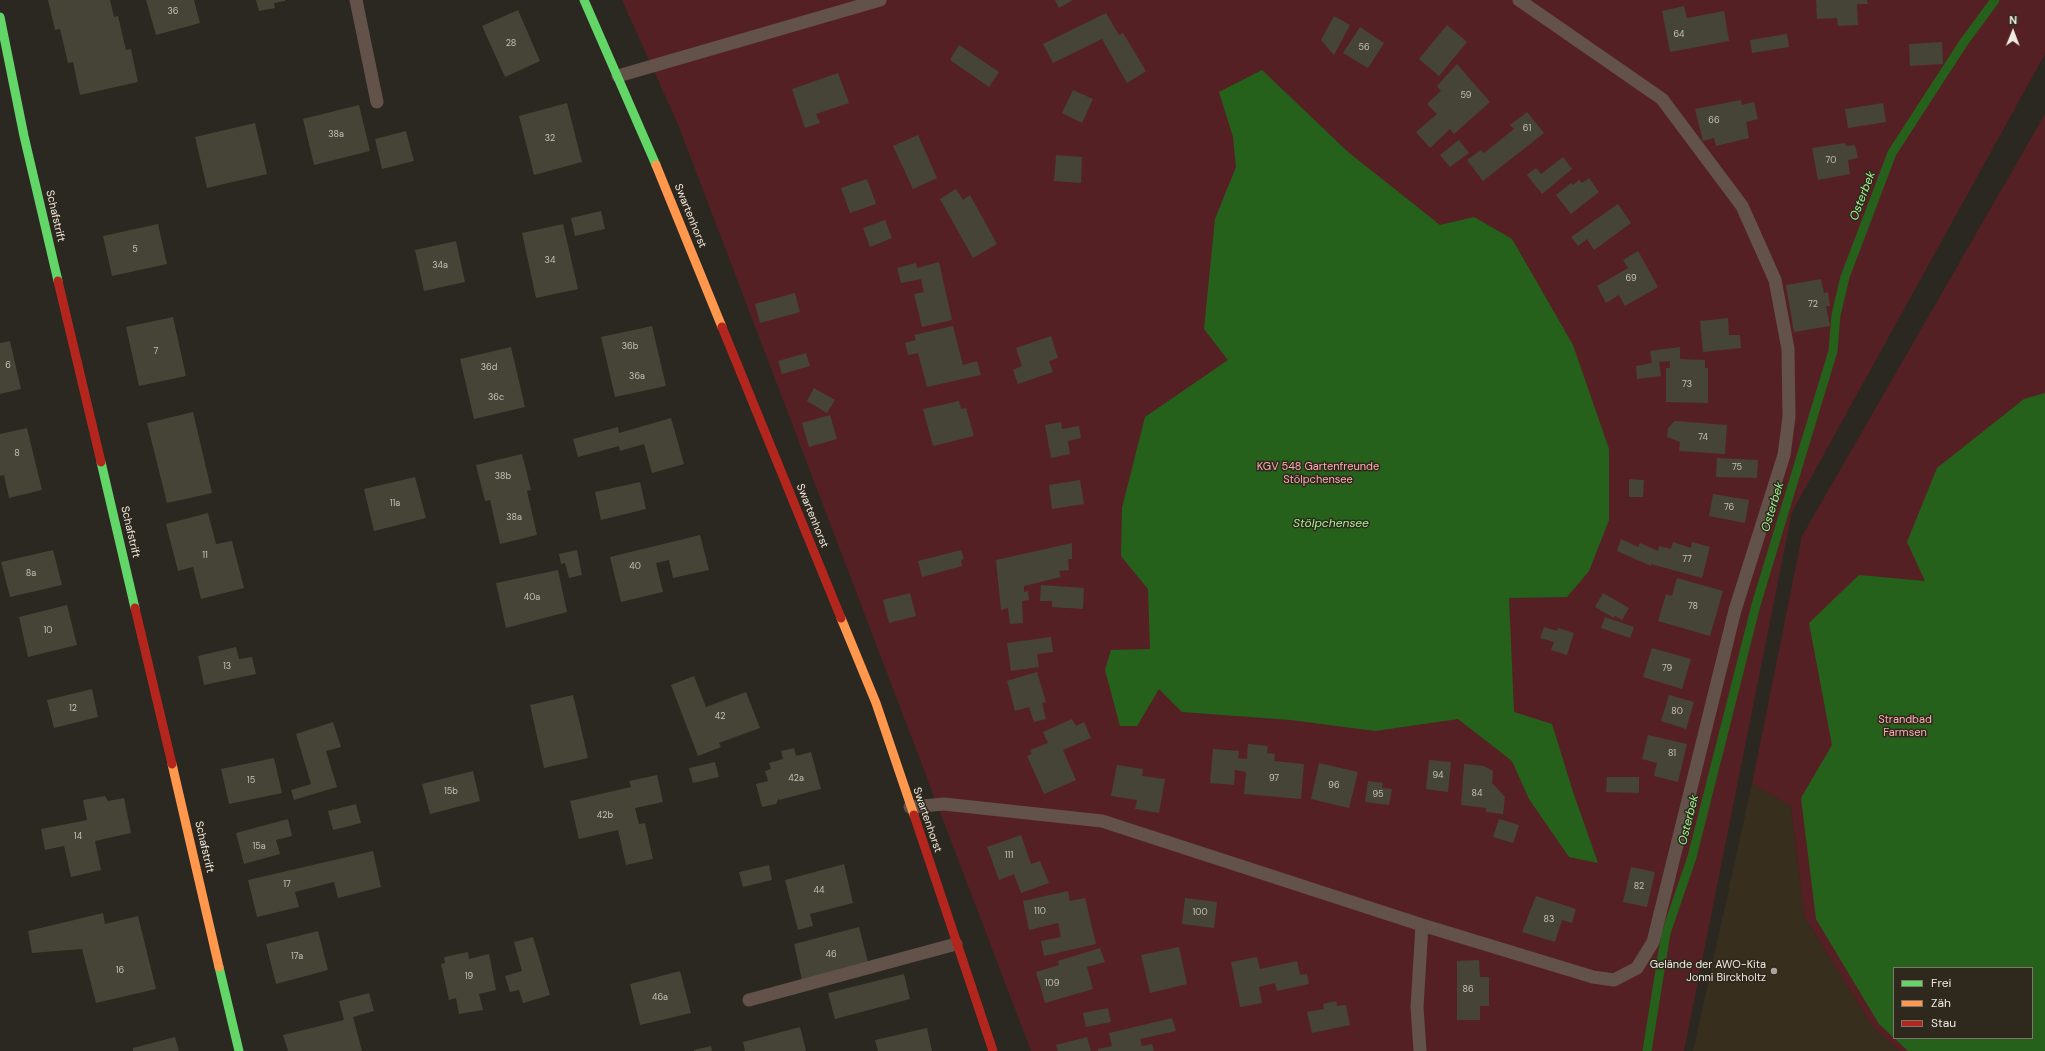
<!DOCTYPE html>
<meta charset="utf-8">
<style>
body{margin:0}
#map{position:relative;width:2045px;height:1051px;overflow:hidden;background:#2b2721;font-family:"DM Sans",sans-serif}
canvas{display:block}
.legend{position:absolute;left:1893px;top:967px;width:140px;height:72px;box-sizing:border-box;background:#2f281d;border:1px solid #7c766c;margin:0;padding:5px 7px;list-style:none;font-size:12px;color:#efeae2}
.legend li{display:flex;align-items:center;gap:8px;height:20px}
.legend b{width:20px;border:1px solid #7c766c}
.north{position:absolute;left:1993px;top:12px;width:40px;height:40px;-webkit-text-stroke:3px #2f281d;paint-order:stroke;rotate:1deg;font-size:11px;font-weight:700;line-height:16px;text-align:center;color:#efeae2}
.north::after{content:'';display:block;margin:auto;width:14px;height:18px;background:#efeae2;clip-path:polygon(50% 0,100% 100%,50% 72%,0 100%)}
</style>
<div id="map">
<canvas width="2045" height="1051"></canvas>
<ul class="legend">
<li><b style="height:5px;background:#63d668"></b>Frei</li>
<li><b style="height:5px;background:#ff974d"></b>Zäh</li>
<li><b style="height:5px;background:#b3261e"></b>Stau</li>
</ul>
<div class="north">N</div>
</div>
<script>
const g = document.querySelector('canvas').getContext('2d');
g.lineJoin = 'round';
function fillPath(path, color) {
  g.fillStyle = color;
  g.fill(path, 'evenodd');
}
function stroke(path, color, width, dash) {
  g.strokeStyle = color;
  g.lineWidth = width;
  g.lineCap = dash ? 'butt' : 'round';
  g.setLineDash(dash || []);
  g.stroke(path);
}
function drawText(font, color, halo, rows, align = 'center') {
  g.font = font + ' "DM Sans",sans-serif';
  g.lineWidth = 3;
  g.setLineDash([]);
  g.textBaseline = 'middle';
  g.strokeStyle = halo;
  g.fillStyle = color;
  for (const [text, x, y, turn = 0] of rows) {
    g.save();
    g.translate(x, y);
    g.rotate((+turn || 0) * Math.PI / 180);
    g.textAlign = isNaN(turn) ? turn : align;
    if (halo) g.strokeText(text, 0, 0);
    g.fillText(text, 0, 0);
    g.restore();
  }
}
fillPath(new Path2D(`
 M1752,784l39,22 13,110 68,110 28,25h-207z`), '#382e1e');
fillPath(new Path2D(`
 M622,0h1423v54l-253,458 -108,539h-653l-352,-924z
 M2045,114v937h-145l-28,-25 -68,-110 -13,-110 -39,-22 50,-248zM1894,968h138v70h-138z`), '#552024');
fillPath(new Path2D(`
 M1262,70l86,82 92,73 34,-8 38,22 61,106 36,104v71l-20,51 -22,26 -58,1 5,114 38,12 21,68 25,71 -29,-6 -40,-58 -17,-38 -54,-42 -83,12 -84,-11 -109,-8 -23,-23 -22,37h-17l-15,-56 6,-20 39,-1 -2,-60 -27,-33 1,-48 23,-91 83,-57 -24,-31 11,-110 21,-52 -3,-30 -14,-45z
 M2045,393v658h-137l-29,-27 -63,-105 -15,-121 31,-53 -23,-122 50,-48 66,6 -18,-39 30,-74 87,-69zM1894,968h138v70h-138z`), '#26611c');
stroke(new Path2D(`
 M1647,1051l19,-118 26,-76 64,-252 77,-254 3,-36 9,-38 47,-124 72,-111 31,-42`), '#26611c', 9);
fillPath(new Path2D(`
 M48,0h62l4,17 4,-1 8,34 5,-1 7,33 -58,13 -7,-33 -5,1 -8,-34 -5,1z
 M146,0h48l6,23 -44,12z
 M256,0h29v1l-11,2 1,5 -16,3z
 M1055,0h18l-14,8z
 M1816,0h51l1,4h-11l1,21 -20,1 -1,-8 -20,1z
 M1684,6l3,12 37,-7 5,30 -59,11 -8,-41z
 M518,10l22,51 -35,16 -23,-51z
 M1106,13l13,22 4,-2 23,38 -19,12 -25,-44 -49,24 -10,-19z
 M1334,16l16,9 -16,30 -13,-15z
 M1447,25l20,17 -28,34 -20,-17z
 M1360,27l24,16 -16,25 -25,-15z
 M1787,34l2,13 -37,6 -2,-13z
 M1942,42l1,22 -33,2 -1,-22z
 M959,45l40,27 -10,15 -39,-27z
 M1457,64l33,38 -36,32 -4,-5 -20,19 -14,-16 21,-18 -10,-10 14,-13 -4,-5z
 M838,73l11,30 -33,11 4,9 -15,5 -13,-39z
 M1073,90l20,9 -11,24 -20,-10z
 M1741,100l1,5 12,-3 4,17 -12,3 3,16 -33,8 -2,-8 -11,3 -8,-32z
 M567,103l15,59 -48,13 -15,-59z
 M1883,103l3,19 -38,6 -3,-19z
 M359,105l11,46 -56,14 -11,-46z
 M1527,112l17,21 -61,48 -16,-21 14,-10 3,3 30,-24 -4,-4z
 M255,123l12,51 -60,14 -12,-51z
 M406,131l8,30 -32,8 -7,-30z
 M918,135l19,43 -24,11 -20,-43z
 M1459,140l10,13 -19,14 -10,-12z
 M1845,143l1,3 9,-1 3,13 -10,2 2,14 -32,6 -6,-32z
 M1056,155l26,2 -1,26 -27,-2z
 M1563,157l9,12 -30,25 -15,-19 9,-7 5,6z
 M1589,178l10,14 -28,22 -15,-19 15,-12 2,2 6,-5 3,3z
 M867,179l9,25 -26,9 -9,-25z
 M956,189l7,11 7,-5 27,49 -24,14 -33,-59z
 M1618,204l13,19 -37,27 -7,-11 -9,7 -7,-9z
 M601,211l4,18 -30,7 -4,-18z
 M885,220l7,18 -22,9 -7,-19z
 M158,224l9,40 -55,12 -9,-40z
 M563,224l15,65 -42,9 -14,-65z
 M456,241l9,41 -41,9 -9,-41z
 M1638,251l20,36 -33,19 -6,-11 -13,8 -9,-17 31,-18 -5,-8z
 M939,262l13,58 -30,7 -8,-33 10,-2 -3,-13 -20,4 -4,-15 19,-5 1,5z
 M1821,279l3,14 4,-1 2,14h-4l4,20 -36,6 -8,-47z
 M795,293l5,19 -40,11 -5,-19z
 M173,317l13,59 -47,10 -13,-59z
 M1728,318l1,17h11l1,13 -38,4 -3,-31z
 M652,326l14,60 -51,11 -14,-60z
 M953,326l10,39 14,-4 4,14 -54,12 -9,-34 -10,2 -3,-12 11,-3 -2,-5z
 M1051,336l7,22 -9,3 4,11 -35,12 -5,-14 9,-4 -6,-18z
 M10,341l11,48 -21,5v-51z
 M511,347l14,60 -51,12 -14,-60z
 M1680,347v12l25,1v8h3v35l-42,-1v-34h4v-7l-11,1 2,14 -24,3 -1,-13 16,-3 -2,-12z
 M806,353l4,13 -28,8 -4,-13z
 M814,388l21,12 -8,13 -20,-12z
 M959,401l2,8 5,-1 8,28 -41,10 -10,-37z
 M193,412l19,81 -45,10 -20,-80z
 M830,415l7,24 -28,8 -7,-24z
 M671,418l13,46 -32,9 -8,-29 -24,7 -1,-5 -41,11 -5,-18 45,-12 1,6z
 M1675,421l52,4 -2,29 -46,-3 1,-9 -13,-5 1,-9z
 M1061,422l1,7 17,-3 2,12 -13,3 2,13 -19,4 -6,-33z
 M27,428l15,62 -33,8 -5,-23 -4,1v-42z
 M522,454l9,36 -4,1 10,44 -37,9 -10,-44 -5,1 -9,-36z
 M1717,458l41,2 -1,18 -41,-1z
 M415,477l11,41 -52,13 -10,-42z
 M1629,479l15,1 -1,17h-14z
 M1080,480l4,24 -32,5 -3,-24z
 M640,482l6,27 -45,11 -6,-28z
 M1713,494l36,6 -4,23 -36,-7z
 M208,513l8,31 16,-3 12,47 -43,11 -8,-32 -15,4 -12,-47z
 M700,535l9,35 -36,8 -4,-18 -13,3 7,29 -42,10 -11,-45z
 M1621,539l17,8 2,-4 18,8 1,-5 12,3 2,-7 18,6 1,-6 18,5 -8,31 -51,-14v2l-34,-15z
 M1072,543v16h-4l1,11 -10,1 2,6 -37,9v6l4,-1 1,9 -7,1 1,22 -13,1 -2,-16 -7,2 -5,-50z
 M53,550l9,35 -52,12 -9,-35z
 M577,550l5,25 -13,3 -4,-15 -4,1 -2,-10z
 M961,550l3,9 -3,1 1,6 -40,11 -4,-16z
 M558,570l9,42 -61,16 -10,-45z
 M1677,578l46,13 -13,45 -52,-15 8,-27 6,2z
 M1041,585l43,3 -1,21 -31,-2v-6h-12z
 M910,593l6,23 -27,7 -6,-23z
 M1603,593l26,15 -7,12 -7,-4 -1,2 -19,-11z
 M67,605l10,40 -49,12 -9,-40z
 M1605,617l29,10 -4,11 -29,-10z
 M1544,627l13,4 1,-3 16,5 -7,22 -16,-5 3,-8 -14,-4z
 M1051,637l2,15 -16,2 2,13 -28,4 -4,-28z
 M236,647l3,12 13,-2 4,17 -52,11 -6,-29z
 M1652,648l39,11 -9,30 -39,-12z
 M1037,672l9,30 -4,1 4,16 -12,3 -5,-15 -14,4 -8,-30z
 M694,676l12,31 40,-15 14,36 -41,15 2,4 -23,9 -27,-71z
 M92,689l6,28 -44,11 -7,-28z
 M573,695l15,63 -44,10 -14,-63z
 M1669,695l25,7 -8,27 -25,-8z
 M1072,719l4,7 8,-4 7,16 -28,12 13,30 -32,14 -17,-38 5,-2 -2,-4 18,-7 -5,-11z
 M333,722l8,25 -15,4 11,36 -43,13 -3,-10 20,-6 -15,-50z
 M1648,735l39,9 -9,38 -24,-6 3,-13 -15,-4z
 M1248,744l20,2 -1,7 8,1 -1,7 30,3 -3,35 -57,-5 2,-22 -11,-2 -1,15 -24,-2 3,-34 26,2 -1,7 9,1z
 M794,748l2,8 15,-4 10,37 -42,11v-2l-3,6 -14,3 -6,-23 12,-3 -3,-10 6,-2 -2,-6 14,-4 -2,-8z
 M274,758l8,35 -53,11 -8,-35z
 M1429,760l22,2 -3,30 -22,-3z
 M715,762l4,15 -26,6 -4,-15z
 M1319,763l39,9 -9,36 -38,-9z
 M1464,764l20,2 9,5 -1,12 13,14 -2,17 -17,-2v-4l-25,-3z
 M1117,765l26,4 -1,7 23,3 -6,34 -24,-4 2,-9 -26,-4z
 M473,771l7,30 -50,13 -8,-30z
 M657,775l6,27 -28,6 4,16 6,-1 8,36 -27,6 -8,-35 -39,9 -9,-38 61,-14 -2,-6z
 M1607,777h32v16l-33,-1z
 M1368,781l15,2 -1,5 10,1 -3,16 -24,-3z
 M105,796l3,5 16,-3 7,35 -36,8 6,29 -30,7 -7,-31 -19,4 -4,-21 46,-9 -4,-20z
 M356,804l5,19 -28,7 -5,-19z
 M288,819l4,17 -16,4 4,14 -36,10 -8,-31z
 M1499,819l20,6 -6,18 -20,-6z
 M1021,835l10,29 9,-3 9,22 -28,10 -7,-19 -15,6 -12,-33z
 M373,851l8,36 -43,11 -4,-16 -39,10 4,15 -42,10 -9,-37z
 M844,864l9,39 -43,11 3,12 -15,4 -13,-50z
 M769,865l3,15 -29,7 -4,-15z
 M1631,867l24,5 -8,35 -24,-5z
 M1068,891l2,10 15,-3 11,46 -52,12 -3,-15 20,-4 -3,-14 -29,7 -6,-29z
 M1536,896l40,13 -4,14 -10,-3 -7,22 -33,-10z
 M1185,898l32,4 -3,26 -32,-4z
 M103,913l2,11 33,-8 18,73 -60,14 -14,-54 -50,4 -4,-22z
 M859,927l10,39 -67,14 -8,-36z
 M318,931l10,39 -52,14 -10,-40z
 M533,937l17,58 -27,8 -4,-13 -9,2 -5,-16 17,-5 -8,-29z
 M1179,947l8,37 -37,9 -9,-38z
 M1100,948l5,14 -18,5 6,22 -48,14 -9,-31 23,-7 -1,-4z
 M468,952l1,7 20,-5 7,36 -17,4 4,16 -24,4 -3,-16 -7,2 -8,-36 4,-1 -1,-6z
 M1257,957l3,12 37,-8 3,14 7,-1 2,10 -32,7 -2,-8 -16,4 3,16 -22,4 -9,-45z
 M1479,960l1,17h9v29h-9v14h-23v-59z
 M680,971l11,42 -51,12 -10,-41z
 M904,974l6,25 -75,20 -7,-26z
 M369,993l5,18 -21,6 9,34h-74l-5,-16 61,-15 -5,-19z
 M1336,1001l1,5 9,-1 4,20 -38,8 -5,-21 17,-3 -1,-5z
 M1108,1008l3,14 -25,5 -3,-14z
 M1172,1018l4,13 -36,8 2,7 10,-2 2,7h-56v-2l14,-3 -3,-13z
 M800,1027l6,24h-61l-2,-9z
 M927,1028l5,23h-54l-3,-11z
 M175,1037l4,14h-46v-3z
 M1087,1037l4,14h-33l-2,-6z
 M711,1046l1,5h-18v-1z`), '#464437');
stroke(new Path2D(`
 M356,0l21,102
 M618,76l262,-76
 M910,807l34,-3 158,17 320,104 171,52 21,3 23,-12 16,-26 82,-332 49,-155 5,-38 -1,-68 -13,-69 -33,-74 -80,-107 -143,-99
 M749,1000l207,-56
 M1420,1051l-3,-44 5,-82`), '#635249', 13);
stroke(new Path2D(`
 M584,0l72,165
 M0,17l24,119 34,145
 M101,462l34,146
 M219,967l20,84`), '#63d668', 9);
stroke(new Path2D(`
 M656,165l66,162
 M841,618l35,85 38,112
 M172,764l47,203`), '#ff974d', 9);
stroke(new Path2D(`
 M58,281l43,181
 M722,327l119,291
 M135,608l37,156
 M914,815l79,236`), '#b3261e', 9);
for (const [x, y, r, color] of [
 [1774,971,4,"#aaa69e"]
]) {
  const dot = new Path2D();
  dot.arc(x, y, r, 0, 2 * Math.PI);
  g.fillStyle = color;
  g.fill(dot);
  stroke(dot, '#2f281d', 1.5);
}
drawText('9px', '#c5c0b7', null, [
 ["36",173,12],
 ["64",1679,35],
 ["28",511,44],
 ["56",1364,48],
 ["59",1466,96],
 ["66",1714,121],
 ["61",1527,129],
 ["38a",336,135],
 ["32",550,139],
 ["70",1831,161],
 ["5",135,250],
 ["34",550,261],
 ["34a",440,266],
 ["69",1631,279],
 ["72",1813,305],
 ["36b",630,347],
 ["7",156,352],
 ["6",8,366],
 ["36d",489,368],
 ["36a",637,377],
 ["73",1687,385],
 ["36c",496,398],
 ["74",1703,438],
 ["8",17,454],
 ["75",1737,468],
 ["38b",503,477],
 ["11a",395,504],
 ["76",1729,508],
 ["38a",514,518],
 ["11",205,556],
 ["77",1687,560],
 ["40",635,567],
 ["8a",31,574],
 ["40a",532,598],
 ["78",1693,607],
 ["10",48,631],
 ["13",227,667],
 ["79",1667,669],
 ["12",73,709],
 ["80",1677,712],
 ["42",720,717],
 ["81",1672,754],
 ["94",1438,776],
 ["42a",796,779],
 ["97",1274,779],
 ["15",251,781],
 ["96",1334,786],
 ["15b",451,792],
 ["84",1477,794],
 ["95",1378,795],
 ["42b",605,816],
 ["14",78,837],
 ["15a",259,847],
 ["111",1009,856],
 ["17",287,885],
 ["82",1639,887],
 ["44",819,891],
 ["110",1040,912],
 ["100",1200,913],
 ["83",1549,920],
 ["46",831,955],
 ["17a",297,957],
 ["16",120,971],
 ["19",469,977],
 ["109",1052,984],
 ["86",1468,990],
 ["46a",660,998]
]);
drawText('11px', '#efeae2', '#2f281d', [
 ["Schafstrift",55,216,77],
 ["Swartenhorst",690,216,68],
 ["Swartenhorst",812,516,68],
 ["Schafstrift",130,532,77],
 ["Swartenhorst",927,820,71],
 ["Schafstrift",204,847,77]
]);
drawText('11px', '#fdacaf', '#2f281d', [
 ["KGV 548 Gartenfreunde",1318,467],
 ["Stölpchensee",1318,480],
 ["Strandbad",1905,720],
 ["Farmsen",1905,733]
]);
drawText('11px', '#efeae2', '#2f281d', [
 ["Gelände der AWO-Kita",1766,965],
 ["Jonni Birckholtz",1766,978]
], 'right');
drawText('italic 12px', '#9ff692', '#2f281d', [
 ["Osterbek",1863,196,-69],
 ["Osterbek",1773,507,-73],
 ["Stölpchensee",1331,524],
 ["Osterbek",1689,820,-76]
]);
</script>
